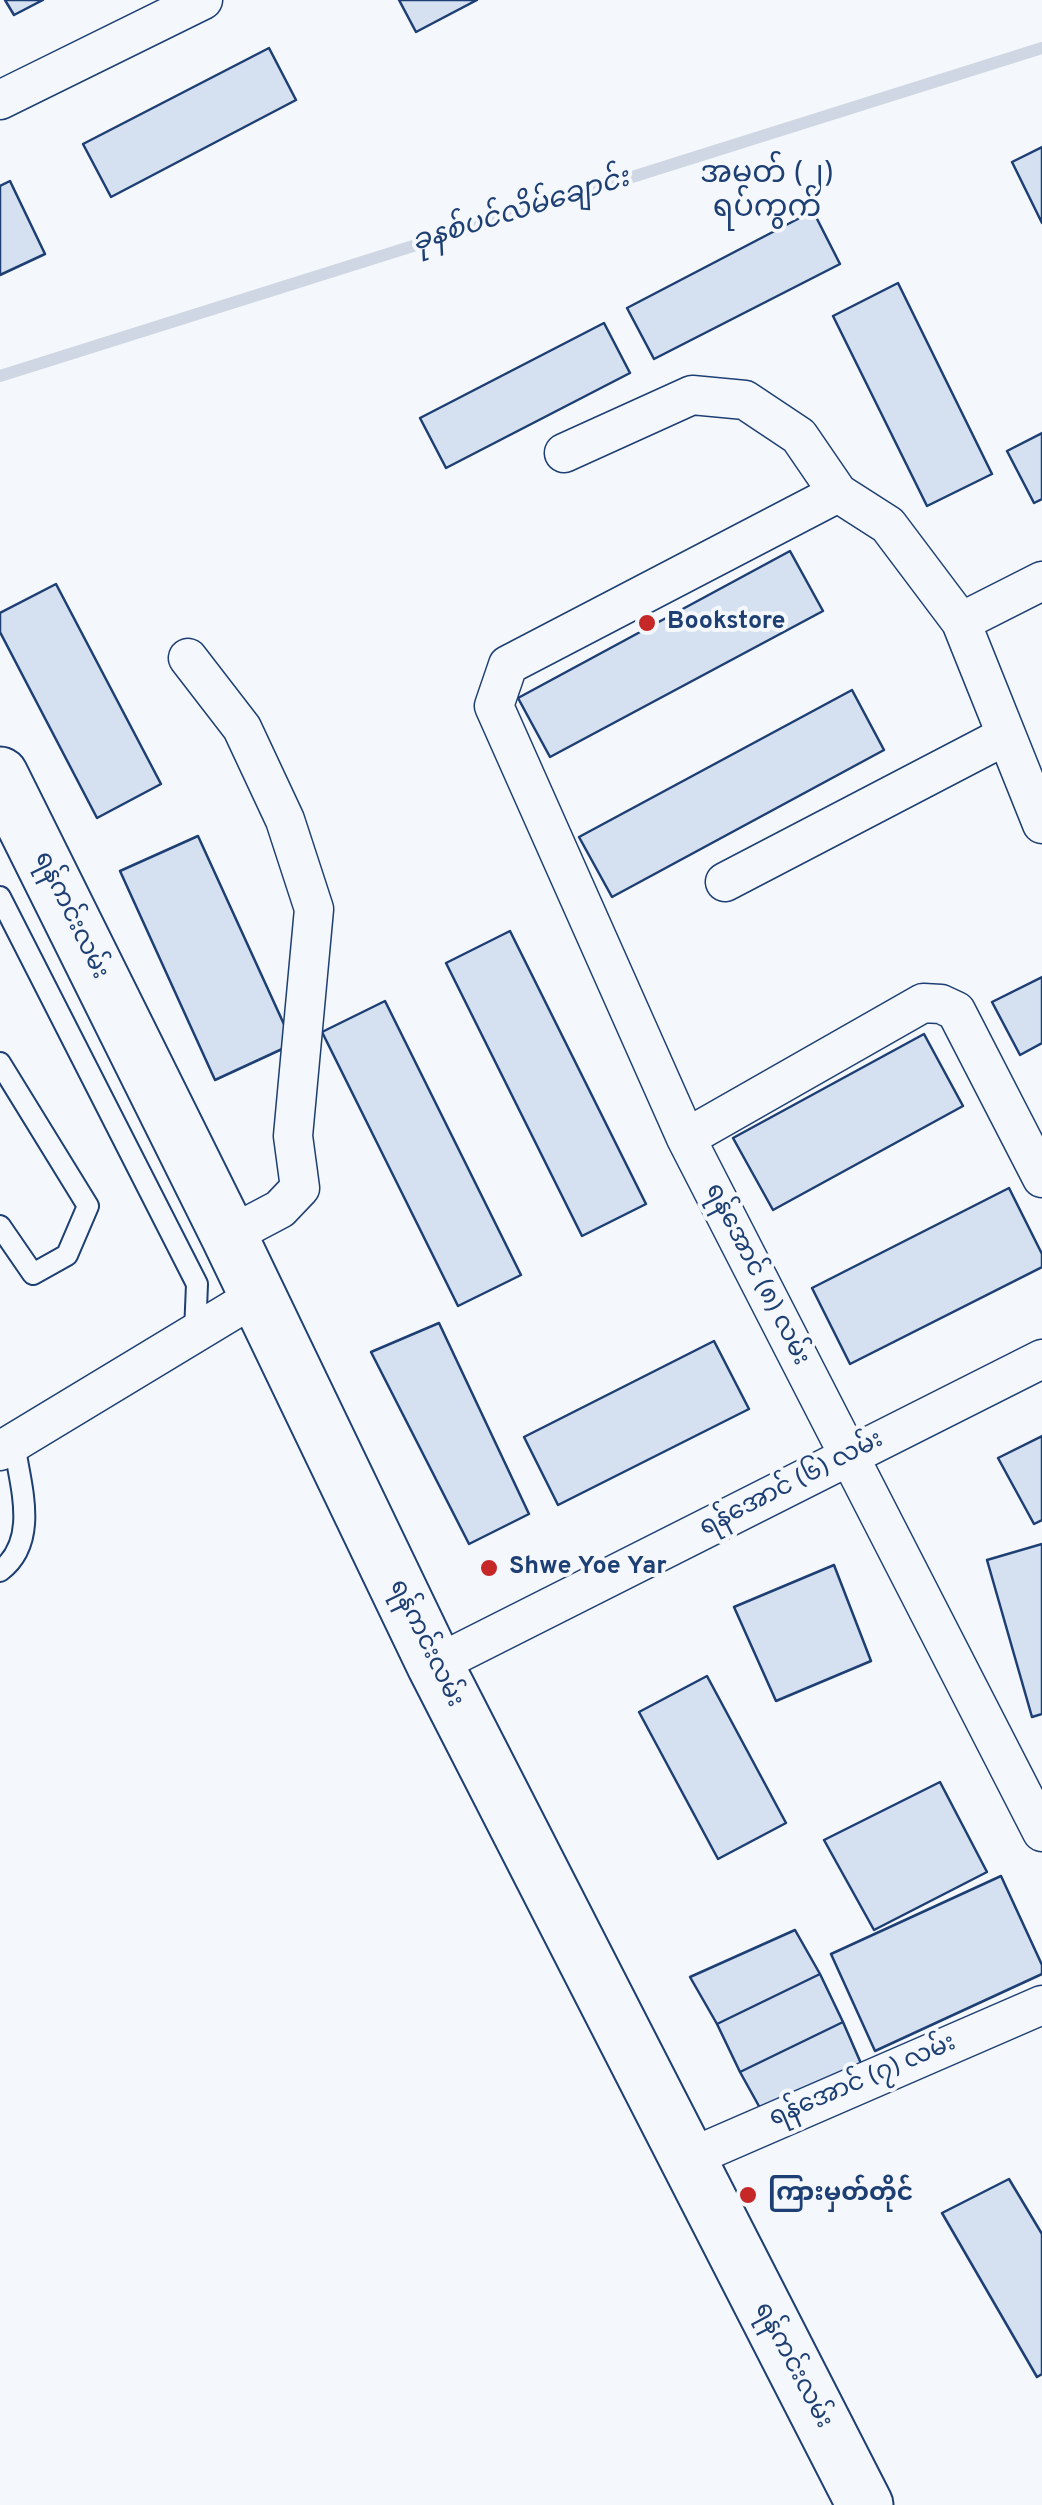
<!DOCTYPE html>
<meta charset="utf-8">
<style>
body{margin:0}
canvas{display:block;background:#f4f7fb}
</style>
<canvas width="1042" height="2505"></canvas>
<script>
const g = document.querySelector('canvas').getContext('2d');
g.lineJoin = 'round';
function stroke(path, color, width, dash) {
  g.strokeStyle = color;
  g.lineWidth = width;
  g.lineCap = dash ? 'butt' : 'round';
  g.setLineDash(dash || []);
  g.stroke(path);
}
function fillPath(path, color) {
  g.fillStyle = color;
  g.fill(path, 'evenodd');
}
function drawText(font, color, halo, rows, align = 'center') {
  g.font = font + ' Overpass,"Noto Sans Myanmar",sans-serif';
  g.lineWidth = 8;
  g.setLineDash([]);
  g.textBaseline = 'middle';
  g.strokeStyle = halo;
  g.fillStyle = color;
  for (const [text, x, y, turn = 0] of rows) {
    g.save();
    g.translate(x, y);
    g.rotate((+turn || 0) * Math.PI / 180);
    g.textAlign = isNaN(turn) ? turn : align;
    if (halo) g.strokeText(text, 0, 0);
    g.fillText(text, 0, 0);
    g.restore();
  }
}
stroke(new Path2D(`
 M0,376l1042,-328`), '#cfd7e4', 12);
const building = new Path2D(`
 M5,0h38l-29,15z
 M399,0h78l-61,32z
 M269,48l27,52 -185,97 -28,-53z
 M1042,147v76l-30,-61z
 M10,181l35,73 -45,21v-89z
 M813,211l27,53 -186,95 -27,-51z
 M898,283l94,191 -65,32 -94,-190z
 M604,323l26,50 -184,95 -26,-50z
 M1042,433v66l-8,4 -27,-52z
 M790,551l33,60 -273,146 -32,-59z
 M56,584l105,200 -64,34 -97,-186v-19z
 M852,690l32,60 -272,147 -33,-60z
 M198,836l95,208 -78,36 -95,-209z
 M510,931l136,273 -64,32 -136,-273z
 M1042,977v66l-22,12 -28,-53z
 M385,1001l136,274 -63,31 -136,-274z
 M924,1034l39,72 -190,104 -40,-72z
 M1009,1188l33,66v13l-192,97 -38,-76z
 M439,1323l90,191 -60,30 -98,-192z
 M714,1341l35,68 -191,96 -34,-68z
 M1042,1436v84l-8,4 -36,-66z
 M1042,1544v170l-10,3 -45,-157z
 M834,1565l37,96 -95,40 -42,-94z
 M707,1676l79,147 -68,36 -79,-147z
 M940,1782l47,90 -113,58 -50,-90z
 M1001,1876l41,89v9l-167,77 -44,-97z
 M795,1930l25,44 -103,50 -27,-47z
 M820,1974l23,48 -103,50 -23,-48z
 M843,2022l20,46 -98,49 -25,-45z
 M1009,2179l33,55v140l-5,3 -95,-164z`);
fillPath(building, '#d5e0f0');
stroke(building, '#1d3f73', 2.5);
const lane = new Path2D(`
 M0,897l197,387 -2,49
 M0,1063l88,143 -21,49 -34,19 -33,-48
 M0,1571c40,-30 20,-86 14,-128`);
const street = new Path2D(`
 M0,100l203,-100
 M564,453l128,-58 53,5 54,36 39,57
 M1042,581l-81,41 -73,-97 -50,-32 -330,172 -14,41 192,432 356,694
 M961,622l81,202
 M188,658l54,70 43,92 29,89 -21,227 7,52 -20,21 -51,27
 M725,882l280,-146
 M686,1138l237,-135 18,1 15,7 86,167
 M0,1451l258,-156
 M435,1665l607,-306
 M685,2160l357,-155`);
const secondary = new Path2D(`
 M0,775l229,461 206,429 430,840`);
stroke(lane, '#1d3f73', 24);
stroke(street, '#1d3f73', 41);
stroke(secondary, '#1d3f73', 59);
stroke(lane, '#f4f7fb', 20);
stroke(street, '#f4f7fb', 38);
stroke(secondary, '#f4f7fb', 55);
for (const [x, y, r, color] of [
 [647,623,10,"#c62828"],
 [489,1568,10,"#c62828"],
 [748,2195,10,"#c62828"]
]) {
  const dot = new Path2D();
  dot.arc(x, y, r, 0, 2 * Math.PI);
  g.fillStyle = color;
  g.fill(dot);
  stroke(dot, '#f4f7fb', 4);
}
drawText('bold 25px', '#1d3f73', '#f4f7fb', [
 ["Bookstore",667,623],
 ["Shwe Yoe Yar",509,1568],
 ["ကြားမှတ်တိုင်",768,2195]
], 'left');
drawText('25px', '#1d3f73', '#f4f7fb', [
 ["ရန်ကင်းလမ်း",70,916,64],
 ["ရန်အောင် (၈) လမ်း",756,1275,63],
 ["ရန်အောင် (၆) လမ်း",792,1485,-27],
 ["ရန်ကင်းလမ်း",425,1644,64],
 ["ရန်အောင် (၇) လမ်း",863,2082,-23],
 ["ရန်ကင်းလမ်း",792,2366,62]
]);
drawText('italic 28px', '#1d3f73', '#f4f7fb', [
 ["ခုနစ်ပင်လိမ်ချောင်း",521,212,-17]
]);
drawText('30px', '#1d3f73', '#f4f7fb', [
 ["အမှတ် (၂)",767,176],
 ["ရပ်ကွက်",767,210]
]);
</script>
